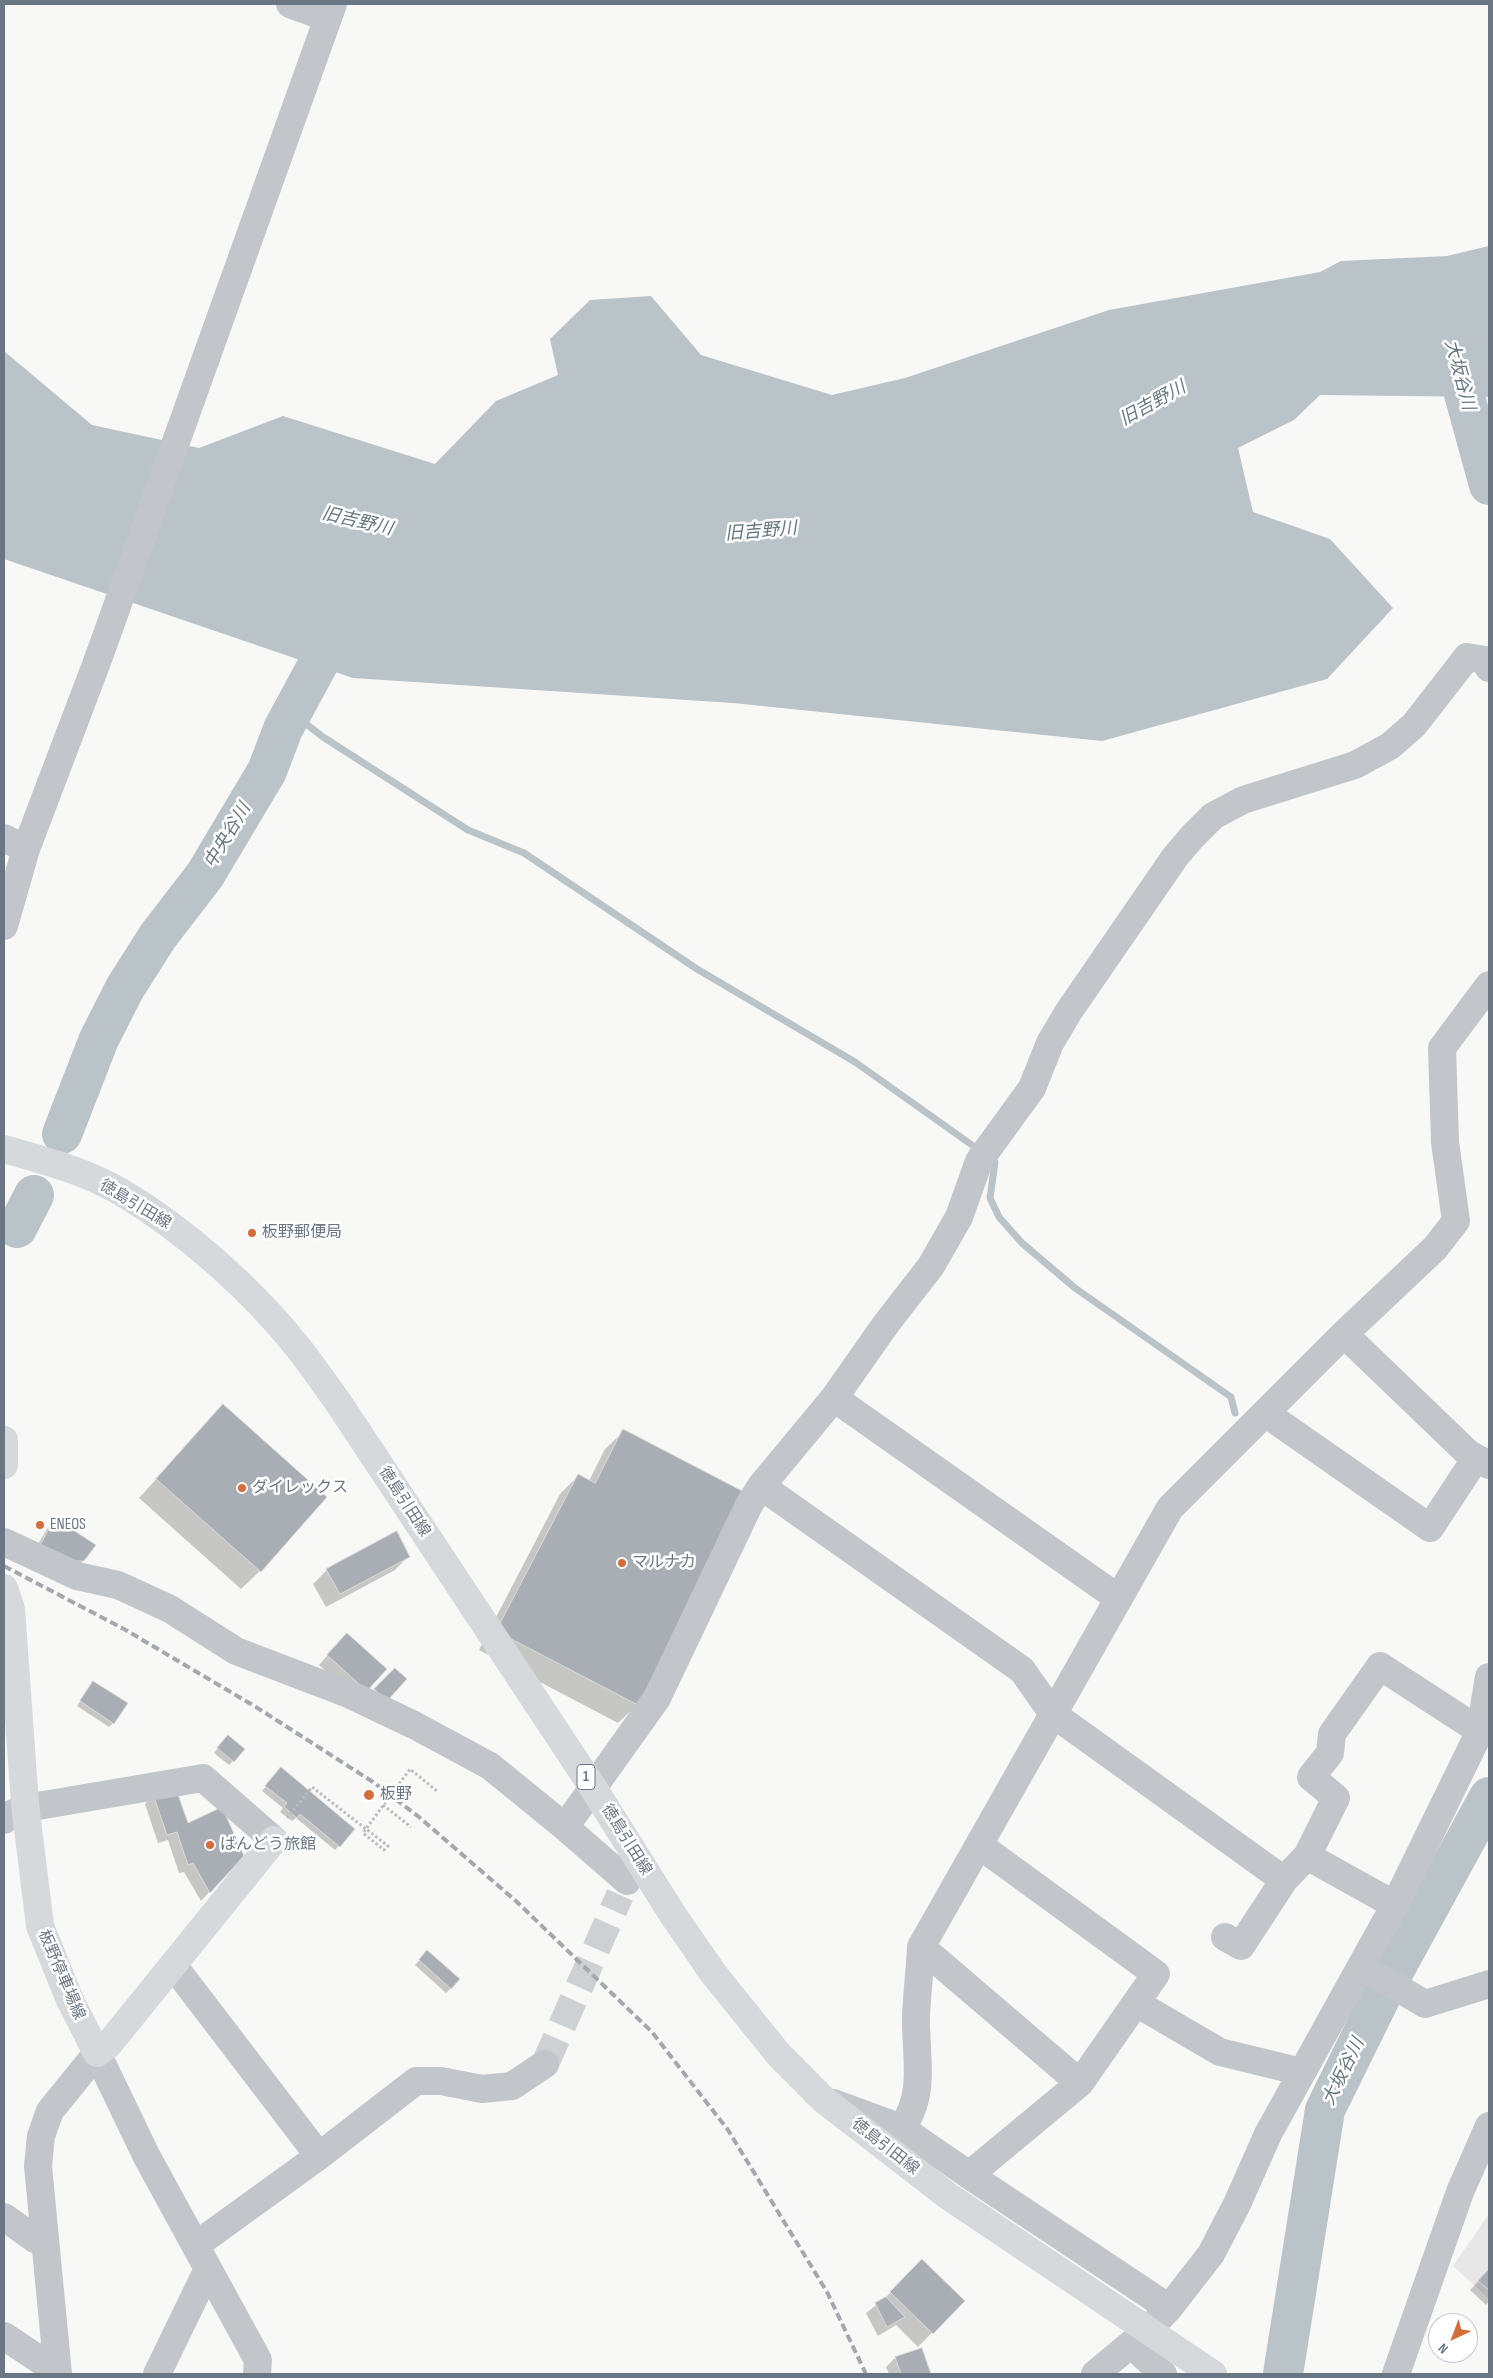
<!DOCTYPE html>
<meta charset="utf-8">
<style>
body{margin:0}
#map{position:relative;width:1493px;height:2378px;overflow:hidden;background:#f8f8f6;font-family:"Sofia Sans Condensed",sans-serif}
canvas{display:block}
.frame{position:absolute;inset:0;border:5px solid #6a7684;pointer-events:none}
.north{position:absolute;left:1428px;top:2313px;width:50px;height:50px;box-sizing:border-box;background:#fff;border:1px solid #c3c8ce;border-radius:50%;rotate:223deg;font-size:14px;font-weight:700;line-height:20px;text-align:center;color:#6a7684}
.north::after{content:'';display:block;margin:auto;width:18px;height:22px;background:#d46d3b;clip-path:polygon(50% 0,100% 100%,50% 72%,0 100%)}
</style>
<div id="map">
<canvas width="1493" height="2378"></canvas>
<div class="frame"></div>
<div class="north">N</div>
</div>
<script>
const g = document.querySelector('canvas').getContext('2d');
g.lineJoin = 'round';
function fillPath(path, color) {
  g.fillStyle = color;
  g.fill(path, 'evenodd');
}
function stroke(path, color, width, dash) {
  g.strokeStyle = color;
  g.lineWidth = width;
  g.lineCap = dash ? 'butt' : 'round';
  g.setLineDash(dash || []);
  g.stroke(path);
}
function drawText(font, color, halo, rows, align = 'center') {
  g.font = font + ' "Sofia Sans Condensed","Noto Sans JP",sans-serif';
  g.lineWidth = 5;
  g.setLineDash([]);
  g.textBaseline = 'middle';
  g.strokeStyle = halo;
  g.fillStyle = color;
  for (const [text, x, y, turn = 0] of rows) {
    g.save();
    g.translate(x, y);
    g.rotate((+turn || 0) * Math.PI / 180);
    g.textAlign = isNaN(turn) ? turn : align;
    if (halo) g.strokeText(text, 0, 0);
    g.fillText(text, 0, 0);
    g.restore();
  }
}
fillPath(new Path2D(`
 M1489,2214v85l-36,-33z`), '#e6e7e6');
fillPath(new Path2D(`
 M1489,246v151l-169,-2 -26,25 -56,28 15,64 77,27 63,69 -66,71 -225,62 -369,-38 -380,-25 -349,-119v-208l88,74 107,23 84,-32 152,48 61,-63 62,-26 -8,-36 40,-39 61,-4 50,59 131,40 73,-17 204,-68 211,-38 21,-11 106,-5z`), '#bac3c8');
fillPath(new Path2D(`
 M223,1406l37,165 -19,18 -102,-91z
 M624,1431l13,274 -19,18 -139,-73 81,-156 18,-18 11,5 16,-32z
 M56,1519l27,42 -9,9 -44,-12 17,-29z
 M409,1556l-14,14 -69,37 -13,-23 14,-14z
 M338,1644l28,46 -9,9 -38,-34z
 M93,1682l20,41 -4,4 -32,-21z
 M224,1741l9,20 -4,4 -15,-12z
 M277,1773l77,56 -19,21 -39,-32 -4,3 -12,-9 3,-4 -21,-17z
 M154,1795l33,30 56,30 -42,46 -17,-29 -5,1 -11,-33 -10,3 -13,-39z
 M427,1952l32,28 -13,13 -31,-28z
 M922,2261l41,40 -45,46 -22,-22 -18,11 -12,-23 17,-13z
 M1489,2270v31l-3,4 -16,-15z
 M921,2349l9,25h-41l-3,-7 9,-9z`), '#0003');
stroke(new Path2D(`
 M292,713l31,24 145,93 56,23 173,116 158,93 124,88
 M988,1157l7,5 -5,36 9,19 23,26 53,45 156,109 4,16`), '#bac3c8', 7);
stroke(new Path2D(`
 M1450,343l39,142
 M62,1134l37,-95 26,-51 33,-52 47,-61 62,-104 16,-42 60,-111
 M17,1228l17,-33
 M1283,2374l42,-264 64,-130 100,-183`), '#bac3c8', 40);
const building = new Path2D(`
 M223,1404l104,93 -66,75 -105,-93z
 M623,1429l125,65 -110,211 -142,-74 82,-157 17,9z
 M55,1518l41,27 -12,16h-22l-23,-13z
 M397,1531l13,26 -70,37 -14,-25z
 M347,1633l40,36 -20,22 -40,-36z
 M395,1668l12,11 -20,22 -13,-12z
 M93,1681l35,22 -14,21 -34,-23z
 M228,1735l17,14 -11,13 -17,-14z
 M281,1767l74,62 -15,18 -40,-33 -3,4 -13,-11 3,-4 -22,-17z
 M175,1786l13,37 34,-16 22,49 -34,37 -17,-30 -5,2 -11,-33 -10,3 -14,-41z
 M427,1950l33,29 -9,10 -32,-29z
 M922,2259l43,42 -32,33 -43,-42z
 M1489,2269v21l-11,-9z
 M886,2297l19,20 -18,10 -12,-24z
 M922,2348l9,26h-30l-6,-17z`);
fillPath(building, '#a8aeb4');
stroke(building, '#dadad8', 1);
stroke(new Path2D(`
 M545,2064l75,-169`), '#cdd1d4', 28, [28, 14]);
stroke(new Path2D(`
 M383,1805l28,22
 M287,1818l25,-31 76,59 -4,4 -21,-17 47,-64 27,22`), '#babcbf', 3, [2.5, 2.5]);
stroke(new Path2D(`
 M290,4l38,14
 M4,838l22,11
 M4,926l22,-77 71,-187 236,-658
 M1344,1334l125,120 20,11
 M834,1398l284,200
 M1265,1413l165,115 46,-70
 M761,1486l261,184 31,44 231,166 23,-24 88,49
 M4,1542l73,34 41,9 52,24 66,42 115,44 63,30 76,41 75,61
 M4,1820l5,-5 17,-7 177,-30 71,62
 M1307,1856l29,-58 -25,-21 19,-24 2,-19 48,-68 100,65 9,-14
 M627,1881l-62,-54 92,-129 92,-193 12,-19 73,-88 52,-74 45,-58 28,-49 20,-56 53,-73 18,-45 19,-32 106,-154 17,-20 21,-21 30,-16 112,-35 35,-19 24,-21 53,-68 18,3 4,8
 M1225,1937l16,9 43,-66
 M921,1947l159,136
 M173,1965l146,191
 M1361,1966l34,-61 85,-174 9,-54
 M1136,2003l84,49 82,20
 M833,2103l68,25c26,-32 14,-74 15,-112 1,-23 4,-46 5,-69l249,-439 174,-174 91,-86 21,-27 -11,-79 -3,-94 47,-63
 M901,2128l68,47 111,-92 76,-109 -177,-129
 M969,2175l200,133
 M4,2217l31,22h9
 M196,2245l123,-89 97,-75h25l41,8 30,-3 33,-22
 M4,2336l54,36
 M1131,2344l32,30
 M58,2374l-20,-208 3,-30 9,-25 47,-58 50,104 111,203 -1,14
 M157,2374l51,-105
 M1095,2374l54,-45 20,-21 42,-54 26,-50 31,-70 93,-168 64,38 64,-20
 M1396,2374l64,-182 29,-66`), '#c2c5c9', 28);
stroke(new Path2D(`
 M4,1149c39,11 81,22 117,43 64,38 133,99 179,158 14,18 27,37 40,55l252,381 81,129 40,58 66,82 45,45 124,96 265,178
 M4,1440v25
 M4,1588l7,21 14,195 15,122 30,74 27,53 12,-9 165,-204`), '#d5d9dc', 28);
stroke(new Path2D(`
 M4,1566l120,63 132,78 117,75 46,35 98,85 135,130 76,98 99,162 39,82`), '#a4a8ae', 4, [8, 4]);
for (const [x, y, r, color] of [
 [252,1233,5,"#d46d3b"],
 [242,1488,5,"#d46d3b"],
 [40,1525,5,"#d46d3b"],
 [622,1563,5,"#d46d3b"],
 [369,1795,6,"#d46d3b"],
 [210,1845,5,"#d46d3b"]
]) {
  const dot = new Path2D();
  dot.arc(x, y, r, 0, 2 * Math.PI);
  g.fillStyle = color;
  g.fill(dot);
  stroke(dot, '#fff', 2);
}
for (const [x, y, w] of [
 [586,1777,18]
]) {
  const box = new Path2D();
  box.roundRect(x - w / 2, y - 12.5, w, 25, 4);
  g.fillStyle = '#fff';
  g.fill(box);
  stroke(box, '#6a7684', 1);
}
drawText('bold 15px', '#6a7684', null, [
 ["1",586,1777]
]);
drawText('16px', '#6a7684', '#fff', [
 ["徳島引田線",135,1205,31],
 ["徳島引田線",404,1502,57],
 ["徳島引田線",626,1840,58],
 ["板野停車場線",61,1975,67],
 ["徳島引田線",885,2147,38]
]);
drawText('16px', '#6a7684', '#fff', [
 ["板野郵便局",262,1233],
 ["ダイレックス",252,1488],
 ["ENEOS",50,1525],
 ["マルナカ",632,1563],
 ["板野",380,1795],
 ["ばんどう旅館",220,1845]
], 'left');
drawText('italic 18px', '#66777f', '#fff', [
 ["大坂谷川",1459,375,75],
 ["旧吉野川",1153,404,-29],
 ["旧吉野川",357,522,13],
 ["旧吉野川",761,532,-5],
 ["中央谷川",228,836,-59],
 ["大坂谷川",1344,2072,-64]
]);
</script>
